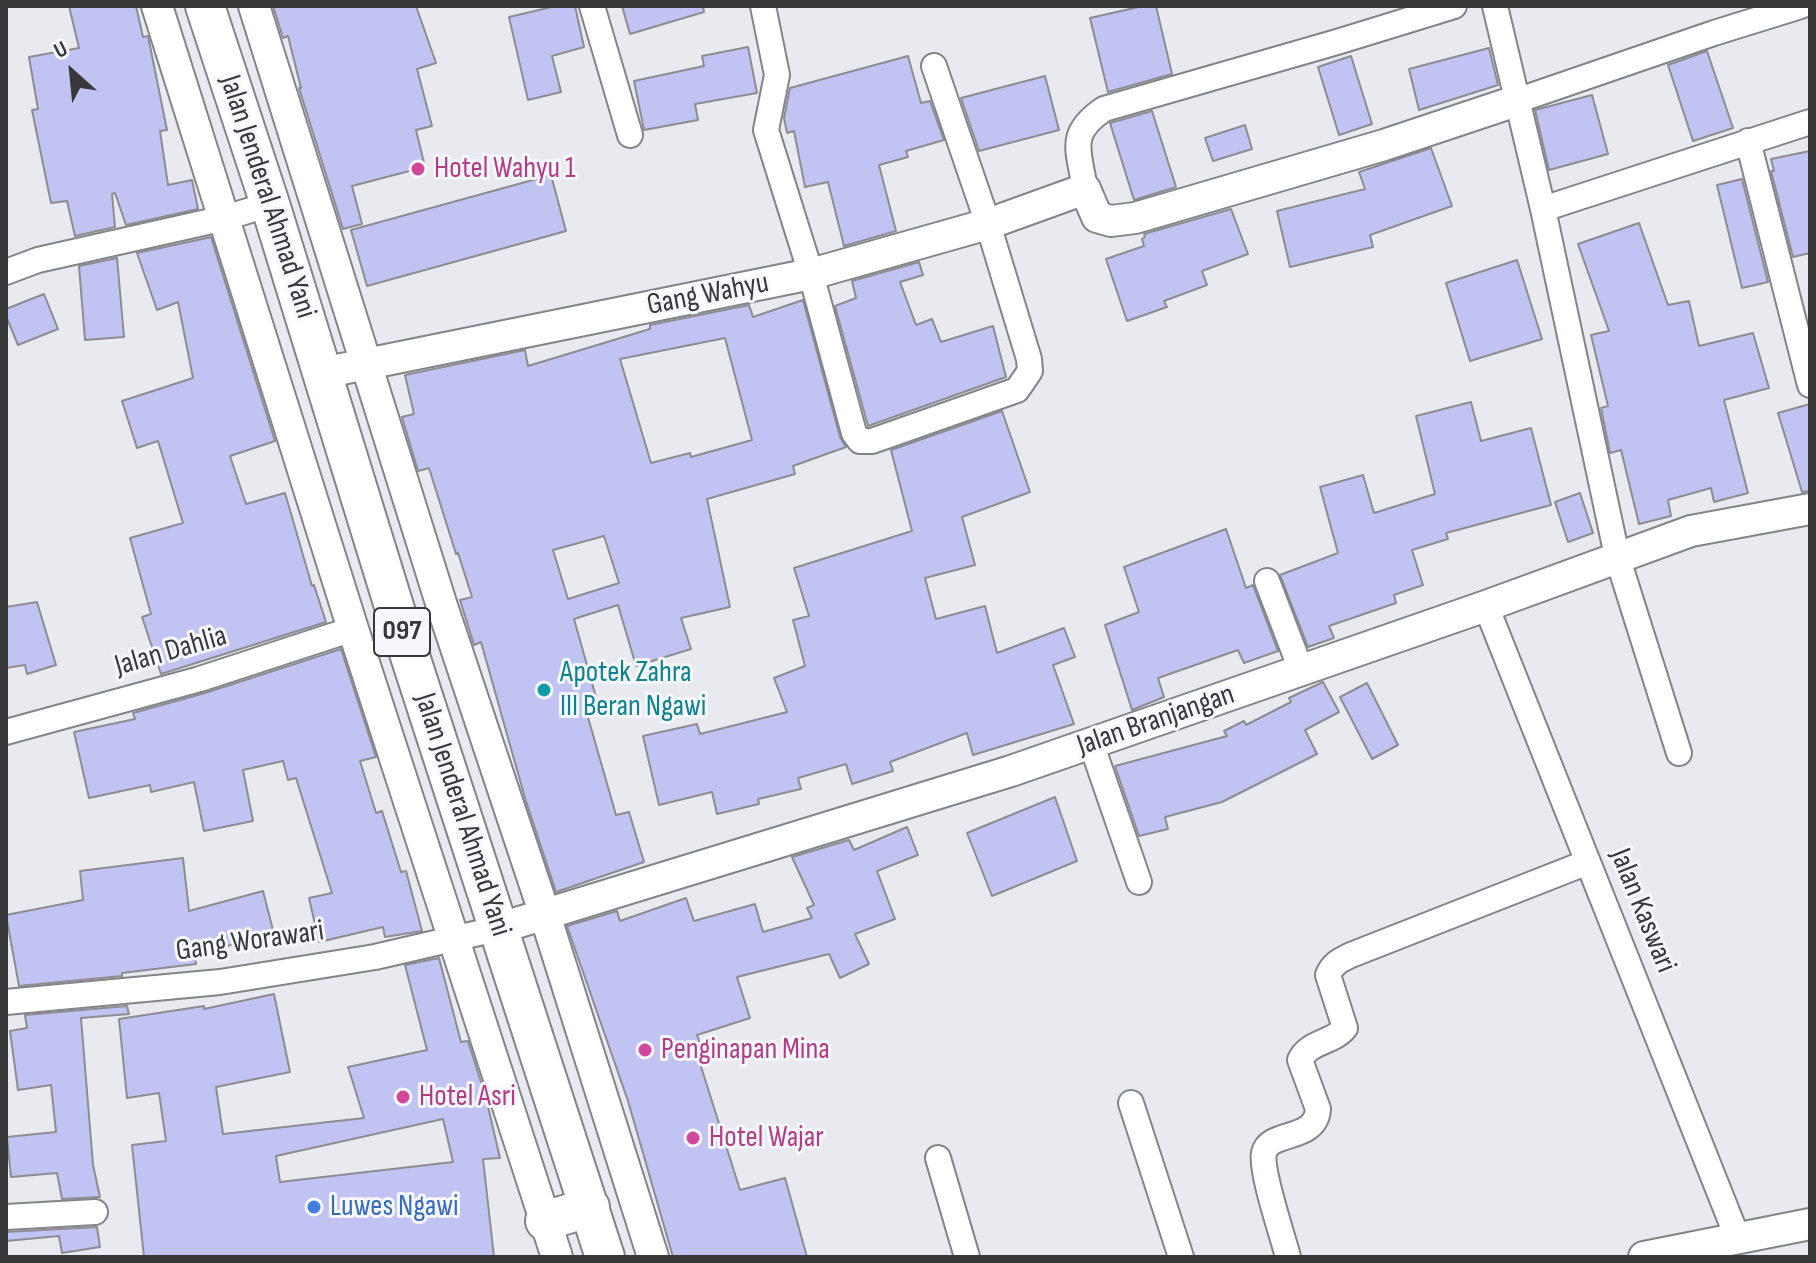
<!DOCTYPE html>
<style>
body{margin:0}
#map{position:relative;width:1816px;height:1263px;overflow:hidden;background:#e9eaf0;font-family:"Sofia Sans Condensed",sans-serif}
canvas{display:block}
.frame{position:absolute;inset:0;border:8px solid #37383a;pointer-events:none}
.north{position:absolute;left:32px;top:32px;width:80px;height:80px;-webkit-text-stroke:6px #f7f7fe;paint-order:stroke;rotate:333deg;font-size:22px;font-weight:700;line-height:32px;text-align:center;color:#37383a}
.north::after{content:'';display:block;margin:auto;width:28px;height:36px;background:#37383a;clip-path:polygon(50% 0,100% 100%,50% 72%,0 100%)}
</style>
<div id="map">
<canvas width="1816" height="1263"></canvas>
<div class="frame"></div>
<div class="north">U</div>
</div>
<script>
const g = document.querySelector('canvas').getContext('2d');
g.lineJoin = 'round';
function fillPath(path, color) {
  g.fillStyle = color;
  g.fill(path, 'evenodd');
}
function stroke(path, color, width, dash) {
  g.strokeStyle = color;
  g.lineWidth = width;
  g.lineCap = dash ? 'butt' : 'round';
  g.setLineDash(dash || []);
  g.stroke(path);
}
function drawText(font, color, halo, rows, align = 'center') {
  g.font = font + ' "Sofia Sans Condensed",sans-serif';
  g.lineWidth = 6;
  g.setLineDash([]);
  g.textBaseline = 'middle';
  g.strokeStyle = halo;
  g.fillStyle = color;
  for (const [text, x, y, turn = 0] of rows) {
    g.save();
    g.translate(x, y);
    g.rotate((+turn || 0) * Math.PI / 180);
    g.textAlign = isNaN(turn) ? turn : align;
    if (halo) g.strokeText(text, 0, 0);
    g.fillText(text, 0, 0);
    g.restore();
  }
}
const building = new Path2D(`
 M69,6h67l7,31 5,-1 1,5 18,89 -7,1 8,54 24,-5 6,29 -72,16 -11,-32 -3,1 3,33 -40,9 -8,-35 -16,2 -19,-93 6,-1 -9,-52 50,-9z
 M273,6h143l20,57 -19,6 15,57 -16,4 9,37 -73,19 10,38 -19,5 -44,-141h2l-13,-52 -5,2z
 M556,6h19l9,41 -32,9 9,36 -33,8 -19,-83z
 M622,6h81l1,6 -74,22z
 M1143,6h13l16,68 -64,18 -18,-74z
 M748,47l9,46 -62,11 3,16 -54,10 -10,-49 70,-15 -2,-10z
 M1489,48l9,37 -79,25 -10,-41z
 M1707,51l26,77 -40,13 -25,-76z
 M908,56l13,47 9,-2 14,39 -38,11 2,6 -29,8 17,66 -52,15 -16,-64 -23,5 -11,-56 -7,2 -3,-15 6,-30z
 M1351,56l21,68 -33,11 -21,-68z
 M1045,76l14,54 -80,21 -18,-53z
 M1592,95l16,59 -59,16 -14,-60z
 M1152,111l24,76 -42,13 -24,-77z
 M1245,125l7,24 -39,12 -8,-23z
 M1431,148l21,58 -82,29 3,12 -83,20 -13,-56 88,-22 -6,-17z
 M1810,151v102l-17,4 -22,-86h3l-3,-12z
 M551,175l15,56 -199,55 -16,-56z
 M1742,179l26,103 -26,6 -25,-103z
 M1231,209l17,45 -46,17 5,14 -43,16 3,6 -40,14 -21,-62 38,-13 -2,-7 3,-2 -1,-3z
 M1639,223l29,82 21,-4 10,45 54,-13 16,55 -45,12 24,93 -34,9 -3,-14 -43,12 3,16 -32,8 -18,-74 -11,3 -9,-45 7,-2 -17,-71 18,-4 -31,-87z
 M211,237l64,204 -45,15 16,48 39,-11 27,93 2,-1 12,37 -165,52 -19,-57 9,-3 -21,-76 53,-15 -25,-82 -21,7 -15,-47 71,-23 -15,-76 -21,8 -20,-57z
 M117,258l7,79 -39,3 -6,-74z
 M1517,260l25,79 -72,22 -24,-78z
 M919,262l4,13 -23,7 16,43 16,-6 9,23 52,-16 13,51 -138,49 -33,-120 21,-8 -4,-17z
 M44,294l14,35 -40,16 -12,-29v-7z
 M803,300l37,137 6,10 -53,19 2,8 -88,25 23,108 -49,11 10,31 -55,17 -18,-61 -44,14 22,78 -13,3 33,115 13,-3 15,50 -88,30 -31,-94 -44,-156 -7,3 -14,-45 12,-3 -14,-44 -2,1 -27,-86 -11,3 -16,-54 12,-3 -9,-39 120,-25 3,16 122,-37v-4l99,-20 4,12zM725,338l27,102 -61,17 -1,-4 -39,10 -31,-104zM604,536l15,47 -51,16 -15,-49z
 M1471,402l10,39 50,-13 20,77 -105,28 2,6 -36,11 11,35 -29,10 2,8 -67,23 5,12 -26,9 -28,-72 58,-22 -18,-66 43,-12 11,38 61,-19 -19,-78z
 M1810,404v87l-8,1 -24,-79z
 M1002,411l28,81 -68,25 13,48 -50,13 11,41 49,-13 12,47 67,-25 11,29 -22,8 21,59 -101,31 -6,-22 -77,29 3,9 -41,13 -6,-20 -48,14 3,11 -43,10 1,5 -42,10 -5,-22 -53,13 -16,-69 54,-12 3,10 87,-22 -13,-34 31,-12 -12,-46 16,-4 -15,-48 118,-37 -21,-81z
 M1580,493l13,40 -25,9 -13,-40z
 M1226,529l20,59 7,-3 25,66 -34,12 -6,-13 -80,28 6,19 -32,13 -27,-85 34,-13 -15,-45z
 M37,602l19,63 -29,9 -2,-9 -19,3v-61z
 M341,649l35,108 -16,4 16,52 6,-2 19,61 5,-1 16,60 -37,6 -2,-10 -64,15 -10,-44 23,-5 -36,-115 -8,2 -5,-19 -40,9 10,51 -49,10 -10,-49 -43,10 -1,-7 -61,13 -15,-66 61,-13 -2,-6 72,-20z
 M1323,682l16,30 -34,18 12,24 -95,48 -57,15 3,12 -29,7 -24,-70 112,-30 -3,-5 20,-10 2,4 45,-23 -2,-4z
 M1367,683l31,62 -26,14 -32,-62z
 M1055,797l22,64 -85,35 -25,-63z
 M907,827l11,28 -41,16 18,48 -40,15 14,30 -29,14 -11,-24 -92,23 13,41 -53,17 7,20 -6,2 42,133 45,-12 22,79h-134l-45,-156 -61,-175 50,-15 3,10 66,-23 8,23 61,-17 8,28 49,-14 -5,-10 7,-3 -22,-48 57,-17 5,10z
 M183,858l6,53 74,-20 11,43 -79,20 1,10 -74,9v3l-103,10 -13,-71 77,-15 -3,-29z
 M439,958l22,84 7,-1 18,57 14,60 -17,1 11,98h-350l-12,-112 34,-4 -7,-48 -32,5 -8,-79 85,-13v3l70,-15 16,78 -74,15 7,47 141,-16 -16,-51 79,-17 -22,-85zM443,1119l10,43 -173,20 -4,-26z
 M127,1006l2,8 -48,4 12,147 7,32 -38,2 -5,-26 -46,4 -4,-40 49,-5 -5,-47 -33,5 -8,-59 17,-3 -2,-13z
 M97,1227l3,20 -38,6 -3,-17 -53,5v-9z`);
fillPath(building, '#c1c4f2');
stroke(building, '#8c8c92', 2);
const minor = new Path2D(`
 M592,6l38,129
 M763,6l14,69 -11,55 45,144 43,159 6,8h12l145,-51 13,-19 -1,-12 -41,-135 -54,-158
 M1495,6l48,203 74,347 62,197
 M1516,101l198,-68 87,-27
 M1748,141l62,244
 M1085,189c-6,-39 -18,-55 19,-80l233,-67 117,-36
 M1543,209l267,-87
 M6,272l32,-12 187,-42 45,-14
 M1267,581l34,89
 M1486,606l252,633
 M6,732l194,-53 153,-50
 M1091,743l48,139
 M6,1002l214,-20 155,-25 125,-29
 M1131,1103l50,154
 M938,1158l29,99
 M6,1217l89,-5
 M1288,1257c-5,-20 -28,-87 -24,-104 5,-23 52,-11 54,-44l-18,-49c9,-19 33,-17 45,-32l-17,-53c5,-12 13,-15 23,-20l237,-93`);
const tertiary = new Path2D(`
 M157,6l196,623 204,628
 M254,6l187,597 104,312 108,342
 M322,373l489,-99 177,-50 97,-35 12,28 14,4 24,-3 249,-73 132,-44
 M500,928l511,-157 475,-165 205,-75 119,-22
 M1644,1257l166,-33`);
const primary = new Path2D(`
 M205,6l65,198 127,412 208,641
 M545,1221l45,-14`);
stroke(minor, '#838489', 28);
stroke(tertiary, '#838489', 34);
stroke(primary, '#838489', 42);
stroke(minor, '#fff', 24);
stroke(tertiary, '#fff', 30);
stroke(primary, '#fff', 38);
for (const [x, y, r, color] of [
 [418,169,8,"#d1479c"],
 [544,690,8,"#0f9aa8"],
 [645,1050,8,"#d1479c"],
 [403,1097,8,"#d1479c"],
 [693,1138,8,"#d1479c"],
 [314,1207,8,"#3f7fe0"]
]) {
  const dot = new Path2D();
  dot.arc(x, y, r, 0, 2 * Math.PI);
  g.fillStyle = color;
  g.fill(dot);
  stroke(dot, '#f7f7fe', 3);
}
for (const [x, y, w] of [
 [402,632,56]
]) {
  const box = new Path2D();
  box.roundRect(x - w / 2, y - 24, w, 48, 6);
  g.fillStyle = '#f7f7fe';
  g.fill(box);
  stroke(box, '#37383a', 2);
}
drawText('bold 28px', '#37383a', null, [
 ["097",402,632]
]);
drawText('30px', '#b23c85', '#f7f7fe', [
 ["Hotel Wahyu 1",434,169],
 ["Penginapan Mina",661,1050],
 ["Hotel Asri",419,1097],
 ["Hotel Wajar",709,1138]
], 'left');
drawText('30px', '#37383a', '#f7f7fe', [
 ["Jalan Jenderal Ahmad Yani",267,197,72],
 ["Gang Wahyu",708,295,-11],
 ["Jalan Dahlia",171,652,-16],
 ["Jalan Branjangan",1156,721,-19],
 ["Jalan Jenderal Ahmad Yani",462,815,72],
 ["Jalan Kaswari",1642,911,68],
 ["Gang Worawari",250,942,-8]
]);
drawText('30px', '#0d838f', '#f7f7fe', [
 ["Apotek Zahra",560,673],
 ["III Beran Ngawi",560,707]
], 'left');
drawText('30px', '#366cbe', '#f7f7fe', [
 ["Luwes Ngawi",330,1207]
], 'left');
</script>
